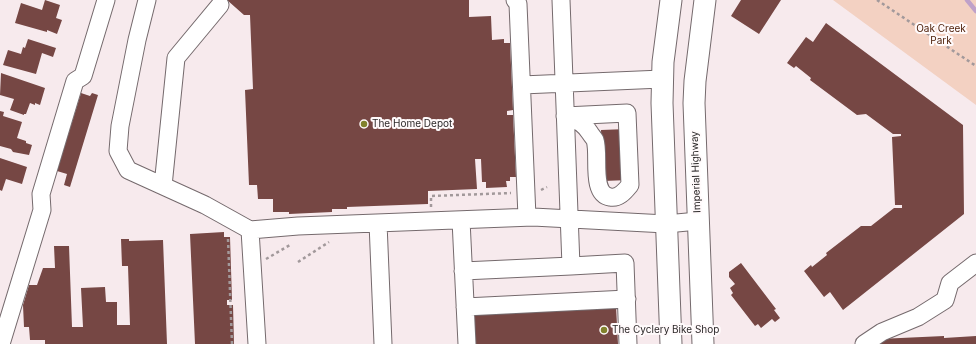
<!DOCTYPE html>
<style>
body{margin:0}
canvas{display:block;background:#f7eaed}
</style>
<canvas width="976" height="344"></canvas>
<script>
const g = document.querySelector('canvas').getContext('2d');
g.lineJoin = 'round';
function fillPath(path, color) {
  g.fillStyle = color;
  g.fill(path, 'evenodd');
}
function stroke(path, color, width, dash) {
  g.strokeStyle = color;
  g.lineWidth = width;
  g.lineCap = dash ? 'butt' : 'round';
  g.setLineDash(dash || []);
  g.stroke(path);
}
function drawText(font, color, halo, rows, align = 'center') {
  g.font = font + ' Inter,sans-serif';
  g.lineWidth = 4;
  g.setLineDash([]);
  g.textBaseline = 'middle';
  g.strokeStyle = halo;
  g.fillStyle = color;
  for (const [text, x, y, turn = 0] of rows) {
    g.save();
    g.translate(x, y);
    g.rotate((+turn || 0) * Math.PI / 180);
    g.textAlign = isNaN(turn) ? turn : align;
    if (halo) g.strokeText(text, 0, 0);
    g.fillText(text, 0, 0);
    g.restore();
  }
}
fillPath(new Path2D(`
 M833,0h143v105z`), '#f3d1c2');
stroke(new Path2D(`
 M967,0l9,11`), '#bfa1c9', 4.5);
fillPath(new Path2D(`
 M45,0l15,5 -4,13 6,2 -5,14 -10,-4v2l-32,-9 6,-20 21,7z
 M227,0h242v17l22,-1 1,24 12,-1v4h6l3,67 -6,1v4h6l3,62h-6v4h-4l1,6 -21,1v-6h-4l-1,-23h-6l2,30 -49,2v13l-81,3v2h-15v3l-43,2v-2h-16v-13h-15l-1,-14h-8l-4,-95 8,-1 -3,-74h-6z
 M741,0h40l-22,34 -28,-18z
 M826,23l137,102 1,89 -121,96 -13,-18 -6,5 -20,-26 7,-6 1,2 15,-12 -1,-2 35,-27h10l23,-18h8v-3h-7l-3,-68 9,-1v-2h-8l-27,-20 -9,1 -47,-35 1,-2 -15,-12 -2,2 -7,-5 19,-26 7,5z
 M28,39l28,9 -3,9 -11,-4 -6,21 -33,-9 5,-15 13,4 2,-7 2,1z
 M1,73l44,15 -5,17 -5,-2v2l-5,-2 -4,11h-2v1l-14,-5 4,-11 -14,-4z
 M81,93l9,3 2,-3 6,2 -28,92 -6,-2 3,-11 -10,-3z
 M0,111l4,1 -1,4 19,6 -5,16 9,3v2l6,2 -3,10 -16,-3 -2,-3 -11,-3z
 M627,129l2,51 -26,1 -2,-51z
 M0,158l27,9 -5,17 -16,-5 -4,12 -2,-1z
 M224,232v5h6l2,63h-5v5h6l1,39h-39l-5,-110z
 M121,239h8v2l34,-1 4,104h-122v-4h-15l-1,-13h-5l-1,-22 6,-20h8l6,-17h12l-1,-22h15l3,81h11l-2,-39 24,-1 1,15h11v23h13l-2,-59h-6z
 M741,263l35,46 -2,1 6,8 -5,4 -3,-3 -11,9 -3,-4 -3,2 -24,-31 2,-2 -3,-5 5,-4 -6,-7v-5z
 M616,306l2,38h-144l-1,-32z
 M944,336v2l32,-2v8h-101l4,-5z`), '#764744');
const minor = new Path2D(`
 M147,0l-10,40 -17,86 -2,25 10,19 77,35 45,25
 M515,0l3,4 9,213
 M561,0l10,266 54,-3 3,81
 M522,85l140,-6
 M627,113l3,72c-5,6 -11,14 -20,12 -20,-3 -10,-43 -15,-57 -1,-2 -4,-5 -5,-7 -8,-12 -13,-12 -25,-17z
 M163,186l13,-128 44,-53
 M461,220l6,124
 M378,223l5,121
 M463,271l108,-5
 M465,307l162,-8
 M1,344l41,-134 -1,-16 34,-113 8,-5 23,-76
 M257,344l-7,-114 48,-4 235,-9 133,7 32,-3
 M864,344l18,-12 36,-15 27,-17 5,-17 26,-20`);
const major = new Path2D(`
 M671,344l-9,-241 1,-41 8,-62
 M703,344l-9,-241 1,-22 10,-81`);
stroke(minor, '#756a6d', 19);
stroke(major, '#756a6d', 23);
stroke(new Path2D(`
 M877,0l99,66
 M541,190l6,-3
 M431,207v-11l80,-3
 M228,239l4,105
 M266,259l24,-14
 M298,262l31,-20`), '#a2999b', 2.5, [3, 3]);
stroke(minor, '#fff', 17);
stroke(major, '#fff', 21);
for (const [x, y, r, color] of [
 [364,124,4,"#81822c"],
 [604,330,4,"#81822c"]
]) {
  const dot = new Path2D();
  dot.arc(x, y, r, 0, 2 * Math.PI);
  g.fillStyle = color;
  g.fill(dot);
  stroke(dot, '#fffafb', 1.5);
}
drawText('10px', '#4f210a', '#fffafb', [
 ["Oak Creek",941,29],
 ["Park",941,41]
]);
drawText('10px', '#2c2829', '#fffafb', [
 ["The Home Depot",372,124],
 ["The Cyclery Bike Shop",612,330]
], 'left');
drawText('10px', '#2c2829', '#fffafb', [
 ["Imperial Highway",696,172,-92]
]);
</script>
